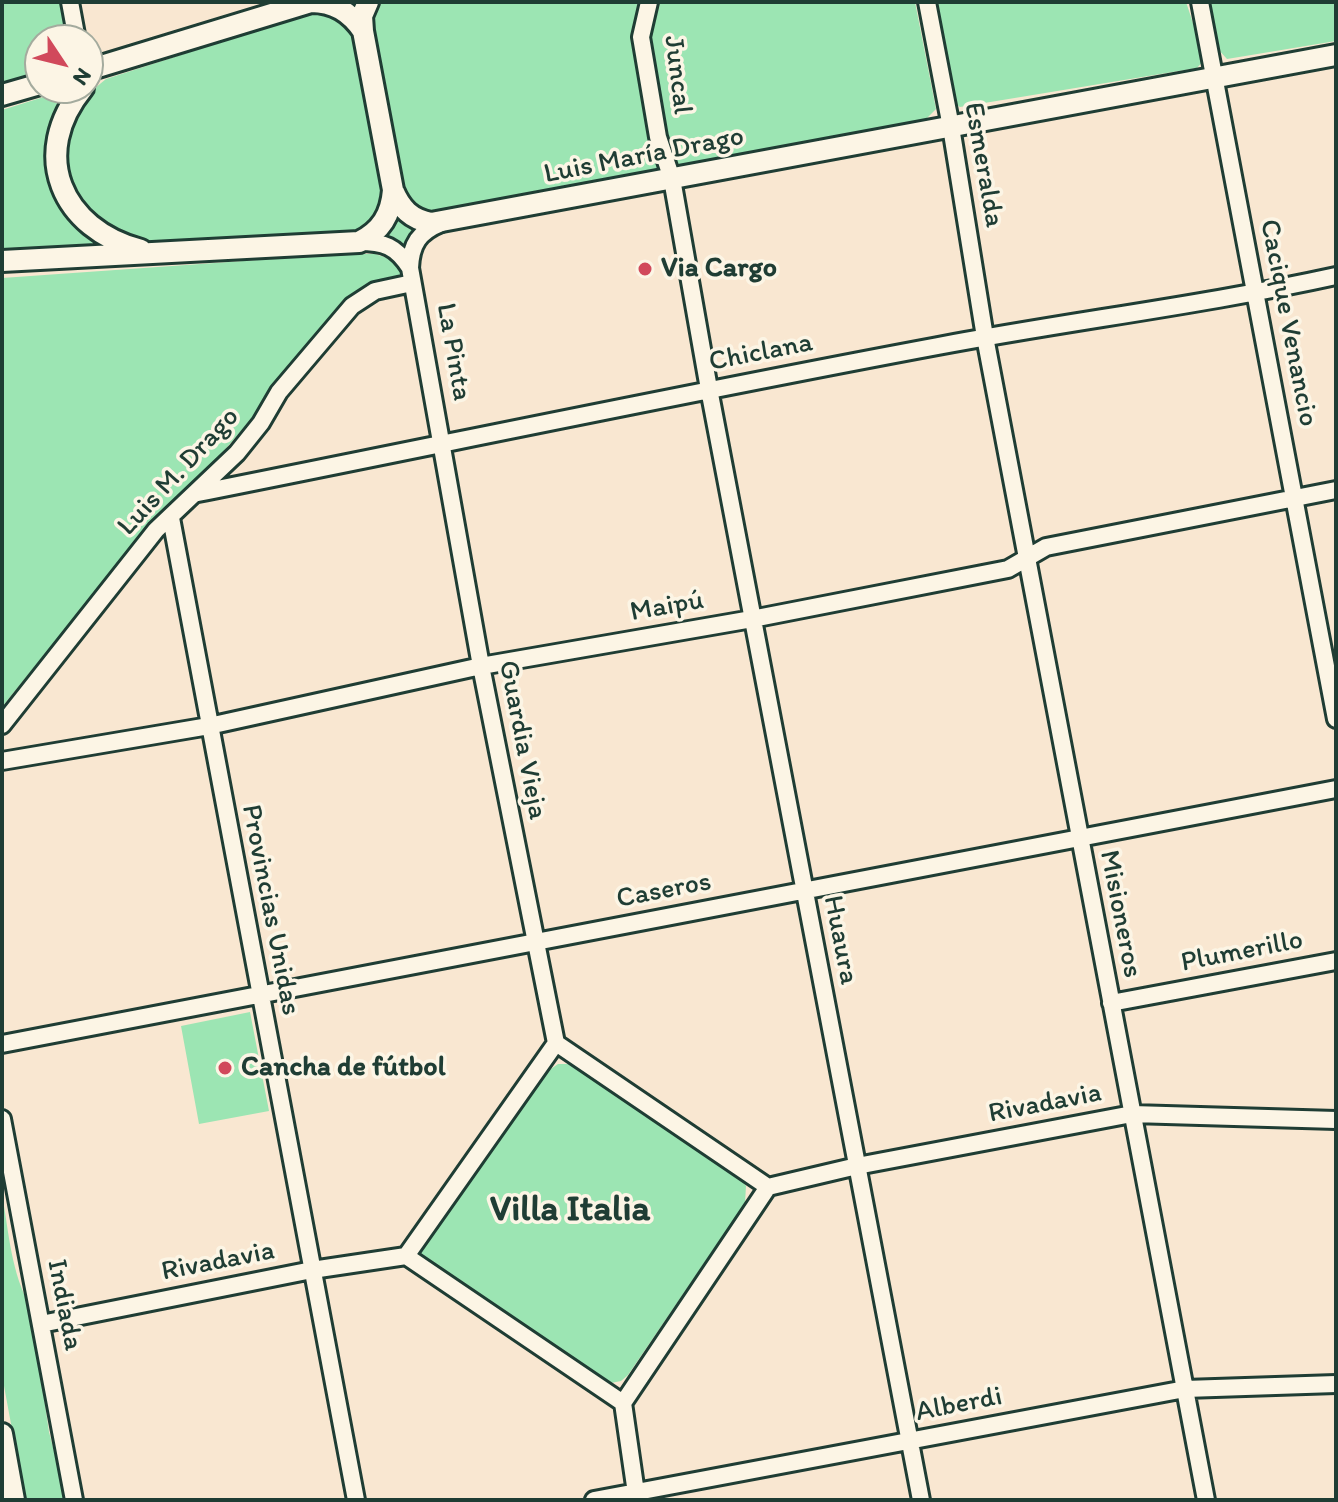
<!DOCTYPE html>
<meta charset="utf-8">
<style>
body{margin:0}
#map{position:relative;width:1338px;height:1502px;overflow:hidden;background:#f9e7d1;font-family:Itim,sans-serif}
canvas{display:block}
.frame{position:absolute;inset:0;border:4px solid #1f3d34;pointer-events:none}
.north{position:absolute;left:24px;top:24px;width:80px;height:80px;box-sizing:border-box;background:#fcf5e5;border:2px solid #a4ab9e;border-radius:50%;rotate:125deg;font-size:22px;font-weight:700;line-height:32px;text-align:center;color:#1f3d34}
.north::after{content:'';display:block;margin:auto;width:28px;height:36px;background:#d1495b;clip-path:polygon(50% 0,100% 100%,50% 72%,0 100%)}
</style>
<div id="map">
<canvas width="1338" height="1502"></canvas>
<div class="frame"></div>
<div class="north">N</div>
</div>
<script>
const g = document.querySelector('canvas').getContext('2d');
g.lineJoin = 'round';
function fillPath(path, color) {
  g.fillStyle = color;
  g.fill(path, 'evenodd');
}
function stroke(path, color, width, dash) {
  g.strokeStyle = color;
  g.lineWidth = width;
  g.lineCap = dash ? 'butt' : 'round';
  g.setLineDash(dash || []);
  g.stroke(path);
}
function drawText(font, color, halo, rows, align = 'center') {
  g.font = font + ' Itim,sans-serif';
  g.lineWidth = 7;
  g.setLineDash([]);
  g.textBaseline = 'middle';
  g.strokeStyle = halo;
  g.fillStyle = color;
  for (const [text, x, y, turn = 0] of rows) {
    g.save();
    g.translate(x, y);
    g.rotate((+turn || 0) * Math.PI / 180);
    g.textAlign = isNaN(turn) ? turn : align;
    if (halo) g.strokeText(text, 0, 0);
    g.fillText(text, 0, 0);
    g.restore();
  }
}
fillPath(new Path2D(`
 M2,2h61l7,38h-30v33l-38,12z
 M382,2h263l-4,22 27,145 -239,44 -24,-10 -34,-179 1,-7z
 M651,2h264l21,107 -10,10 -248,47 -8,-8 -23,-110z
 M935,2h251l19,57 -8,9 -237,39 -7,-5z
 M1208,2h128v39l-109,18 -10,-11z
 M314,12c21,3 34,9 42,30l29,152c-7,17 -12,29 -31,36l-211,12 -12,-2 -48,-28 -20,-43 2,-38 19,-34 22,-18z
 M66,90l4,2 -21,53 51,98 -98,10v-143z
 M397,209l20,20 -12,16 -5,-4 -21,-7z
 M342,254h33l22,7 5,13 -2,4 -24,5 -125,146 -10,2 -49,57 -45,39 -145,180v-429z
 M250,1012l19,99 -70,13 -18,-98z
 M558,1064h11l12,5 160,110 5,7 -1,17 -117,172 -7,6 -10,2 -188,-125 -3,-7 4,-9 124,-171z
 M2,1194c7,39 9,79 29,114l18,124 18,68h-42l-23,-125z`), '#9ce5b3');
const minor = new Path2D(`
 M70,2l7,38
 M649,2l-8,35 17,100 14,42 37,210 212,1111
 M927,2l24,125 34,210 221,1163
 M1200,2l136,717
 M441,223c-22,9 -30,21 -31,45l71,398 75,377
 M359,242c25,0 37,4 51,26
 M198,493c246,-49 493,-101 740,-147 132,-25 266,-41 398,-70
 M171,518l185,982
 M2,725l154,-195 81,-77 24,-30 18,-31 73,-86 23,-15 37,-8
 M2,761l207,-35 272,-60 271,-47 256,-50 38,-22 290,-57
 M1111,1003l225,-42
 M556,1043l212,144
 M2,1044l1334,-255
 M2,1119l72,381
 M406,1256l150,-213
 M41,1324l271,-54 94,-14 217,147
 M623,1403l145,-216 89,-21 275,-52 204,6
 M623,1403l14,97
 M594,1500l591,-111 151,-5`);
const major = new Path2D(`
 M368,2l-6,14 1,15 30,159c8,19 18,29 38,33l905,-168
 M88,70l223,-68c23,0 39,10 52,29
 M83,88c-54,66 -22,141 58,162
 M2,95l38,-11
 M2,261l357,-19c22,-11 32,-27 34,-52
 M2,1434l12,66`);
stroke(minor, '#1f3d34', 22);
stroke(major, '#1f3d34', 26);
stroke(minor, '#fcf5e5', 16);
stroke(major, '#fcf5e5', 20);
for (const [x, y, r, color] of [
 [645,269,8,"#d1495b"],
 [225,1068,8,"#d1495b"]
]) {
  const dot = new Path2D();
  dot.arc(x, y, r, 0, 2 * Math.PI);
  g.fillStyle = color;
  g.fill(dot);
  stroke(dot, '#fcf5e5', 3);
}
drawText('28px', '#1f3d34', '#fcf5e5', [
 ["Juncal",677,75,83],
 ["Luis María Drago",644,156,-11],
 ["Esmeralda",983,165,80],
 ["Cacique Venancio",1288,323,79],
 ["La Pinta",453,352,80],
 ["Chiclana",761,353,-11],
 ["Luis M. Drago",179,472,-47],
 ["Maipú",667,607,-10],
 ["Guardia Vieja",522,740,79],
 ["Caseros",664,891,-11],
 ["Provincias Unidas",270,910,79],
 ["Misioneros",1120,914,79],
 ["Huaura",840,940,79],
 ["Plumerillo",1242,952,-11],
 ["Rivadavia",1045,1104,-11],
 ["Rivadavia",218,1262,-11],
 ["Indiada",64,1305,79],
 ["Alberdi",959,1405,-11]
]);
drawText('bold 28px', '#1f3d34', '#fcf5e5', [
 ["Via Cargo",661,269],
 ["Cancha de fútbol",241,1068]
], 'left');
drawText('bold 36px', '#1f3d34', '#fcf5e5', [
 ["Villa Italia",570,1211]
]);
</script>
